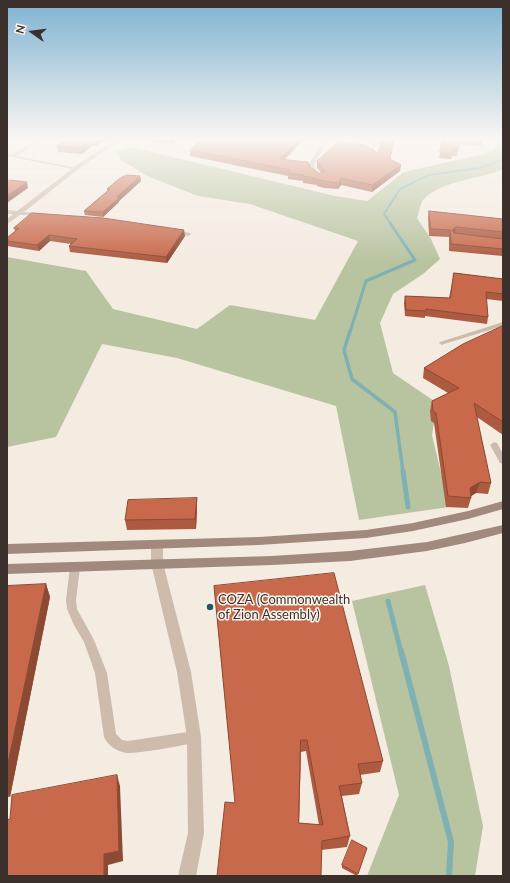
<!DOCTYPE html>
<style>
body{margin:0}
#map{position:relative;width:510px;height:883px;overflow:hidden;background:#f4ebe1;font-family:Lato,sans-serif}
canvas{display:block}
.frame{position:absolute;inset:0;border:8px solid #3b302b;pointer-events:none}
.north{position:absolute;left:12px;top:12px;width:40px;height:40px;-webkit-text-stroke:3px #fbf5ee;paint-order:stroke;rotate:284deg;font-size:11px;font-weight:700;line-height:16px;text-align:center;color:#3b302b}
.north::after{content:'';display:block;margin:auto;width:14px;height:18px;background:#3b302b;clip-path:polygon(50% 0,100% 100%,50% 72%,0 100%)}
</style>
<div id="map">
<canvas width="510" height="883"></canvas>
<div class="frame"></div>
<div class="north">N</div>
</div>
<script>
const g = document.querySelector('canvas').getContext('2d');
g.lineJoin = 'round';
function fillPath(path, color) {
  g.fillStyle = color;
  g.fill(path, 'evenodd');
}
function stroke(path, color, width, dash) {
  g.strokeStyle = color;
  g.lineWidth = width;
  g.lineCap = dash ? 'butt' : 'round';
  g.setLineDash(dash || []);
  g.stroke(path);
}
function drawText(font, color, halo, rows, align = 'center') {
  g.font = font + ' Lato,sans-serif';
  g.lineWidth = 3;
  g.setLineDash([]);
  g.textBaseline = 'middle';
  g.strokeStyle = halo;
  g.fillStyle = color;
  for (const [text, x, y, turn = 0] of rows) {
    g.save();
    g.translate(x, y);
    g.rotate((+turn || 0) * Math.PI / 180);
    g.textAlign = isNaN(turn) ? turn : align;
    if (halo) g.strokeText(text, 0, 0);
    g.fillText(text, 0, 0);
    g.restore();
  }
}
fillPath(new Path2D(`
 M495,144l8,1v24c-24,11 -62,11 -80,31 -3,5 -4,13 -6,18l14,21 9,20 -17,15 -30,20 -13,29 13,50 44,30 -5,32 17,72 -90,13 -23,-114 -159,-48 -75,-14 -46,93 -49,10v-190l79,14 27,38 84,20 33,-24 85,15 43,-79 -108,-37 -52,-8 -51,-20 -26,-16 -5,-8 15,-5 204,49 32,5 37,-29 80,-18 11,-5z
 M425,585l24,81 34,160 -8,50h-108l32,-81 -47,-194z`), '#b8c4a0');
stroke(new Path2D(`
 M391,224l-7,-10 16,-25 29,-14 50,-7 24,-8`), '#7fb0b2', 2);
stroke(new Path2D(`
 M350,332l16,-51 49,-21 -25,-37`), '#7fb0b2', 3);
stroke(new Path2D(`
 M350,331l-6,19 8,29 43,33 8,60`), '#7fb0b2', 3.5);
stroke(new Path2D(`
 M403,471l5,36
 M388,601l13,51`), '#7fb0b2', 5);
stroke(new Path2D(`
 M401,651l50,191 -2,34`), '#7fb0b2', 6);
fillPath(new Path2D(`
 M375,139h4l-7,13h-2z
 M38,140l1,2 -23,14 60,12h2v2l-71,-14v-2l4,1z
 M503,322v4l-59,18 -2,1 -3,-2 1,-1z
 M494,442l3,1 6,11v10l-3,-1 -10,-18z
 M75,563l3,1 2,3 -4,33 1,9 17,31 13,33 9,61 6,6 6,1 66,-10 4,2 2,4 -2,4c-8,4 -63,13 -72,12 -9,-2 -18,-7 -22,-16l-9,-64 -11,-31 -10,-17 -7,-16 -1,-9 4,-33 2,-3z`), '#cdbbac');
fillPath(new Path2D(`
 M117,139h5l-37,25 -61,48 19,1 3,2 -1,1 -25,-1 -13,9v-5l6,-5h-6v-4l10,1 64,-49z
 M325,139h4l-15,26 2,5 6,6 -3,2 -8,-6 -3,-7z
 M172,229l18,4 1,1 -3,2 -18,-4v-2z
 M157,540l4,1 2,3v19l28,109 10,65 3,96 -8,43h-18l10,-43 -1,-96 -10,-65 -26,-109v-19l2,-3z`), '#cdbbac');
fillPath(new Path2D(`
 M476,139l27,1v2l-25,-2z
 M503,501v8l-35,10 -55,12 -47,7 -107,7 -252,9v-10l252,-7 107,-7 47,-7 55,-12z
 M503,525v8l-38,10 -38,8 -77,10 -78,4 -265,9v-10l265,-8 78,-5 77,-9z`), '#a18a7d');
fillPath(new Path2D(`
 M67,139h41l-11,7h-5l-10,8 -24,-2 -1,-6z
 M153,139h25l-5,5 -20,-2z
 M267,139l36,1 -19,20 26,7 10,7 1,-1 -4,-5v-7l61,-8 12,6 10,12 -28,21 -31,-7 -3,4 -14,-1 -7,-2v-1l-14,-2v-2l-15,-2v-3l-98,-20v-6z
 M443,139h40l-2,7 -22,-2 -2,12h-5l-1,3 -12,-1z
 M140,176l1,5 -22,20v1l-16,15 -18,-2 -1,-4 23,-20v-2z
 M429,211l74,8v37l-54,-5v-14l-20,-1 -1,-18z
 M14,228l171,8 -18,27 -97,-11 -1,-6 2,-2 -21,-3 -11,10 -32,-5v-8l8,-7z
 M454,273l49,6v22l-17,-2 2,18 -1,7 -62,-8v2l-20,-2 -1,-13 1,-7 44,2z
 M503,326v109l-26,-18 14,66 -3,11 -12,-1 -5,3v2l-3,10 -22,-1 -12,-84 -3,-2 -1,-10 2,-10 16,-8 -25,-15 1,-10z
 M197,498v10l-1,21 -69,1 -2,-10z
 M46,584l4,13 -40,200h-3v-211z
 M214,586l169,175 -3,11 -20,3 2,8 -3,11 -17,2 8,40 -3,11 -26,3 -86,-47zM306,751l13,74 -20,-2 2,-71z
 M367,848l-10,28 -15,-8v-3z`), '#ac5a40');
fillPath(new Path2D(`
 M99,139h9l-11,7 -1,-5z
 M172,139h6l-5,5z
 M299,139h4v1l-24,25v-6z
 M91,140l1,6 -10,8 -1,-6z
 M401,165l-1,6 -28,21v-7z
 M140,176l1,5 -22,20v1l-16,15v-5l14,-15z
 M341,178v7l-3,4 1,-6z
 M27,182l1,6 -21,15v-7z
 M456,227l-1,7 -3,-4z
 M184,230l1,6 -18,27 -1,-6z
 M49,235l1,6 -11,10 -2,-6z
 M480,482l-4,11 -8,5 2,-10z
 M197,498v10l-1,21 -1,-10z
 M46,584l4,13 -40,200 -3,-5v-24z
 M117,775l3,11 3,75 -15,4v11h-4v-22z`), '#8c4a34');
const building = new Path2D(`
 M67,139h32l-3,2 -5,-1 -10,8 -24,-2z
 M203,139h96l-20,20 29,3 2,5 10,7 5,-3 -8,-10 21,-19 27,3 13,8 4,-14h12l-4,20 11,6 -29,20 -31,-7 -2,5 -15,-2 -6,-1v-1l-15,-3 1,-1 -16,-2 2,-3 -100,-20z
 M443,139h17l-2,11 -5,-1 -1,4 -12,-1z
 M127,175l13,1 -23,21 2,1 -16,14 -19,-1 26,-22h-3l13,-11z
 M10,180l17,2 -20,14v-14z
 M429,211l74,8v13l-47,-5 -4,3 2,3 49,6v10l-52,-5 -1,-14 -19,-1z
 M32,213l71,5 81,12 -18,27 -97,-11 8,-7 -28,-4 -12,10 -30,-4v-3l12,-10h-5z
 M454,273l49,6v15l-17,-2 2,25 -62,-8v2l-20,-1 -1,-14 45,2z
 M503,326v96l-29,-19 17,80 -11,-1 -10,6 1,10 -23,-2 -12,-83 -3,-2 -1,-10 27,-13 -35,-20 39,-24z
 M197,498l-2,21 -70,1 3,-20z
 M334,573l49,188 -25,3 4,19 -23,3 11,50 -28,5 -1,35h-104l8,-74 10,1 -21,-217zM301,740h6l16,85 -24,-2z
 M46,584l-39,184v-182z
 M117,775l2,76 -15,3v22h-97v-56l3,-1 2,-24z
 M352,840l15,8 -9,26 -16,-9z`);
fillPath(building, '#c8694b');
stroke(building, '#8c4a34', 1);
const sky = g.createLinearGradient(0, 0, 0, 262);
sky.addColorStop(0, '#7eb2d2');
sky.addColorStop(0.53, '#faf6f2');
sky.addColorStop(1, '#faf6f200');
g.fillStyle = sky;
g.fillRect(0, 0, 510, 262);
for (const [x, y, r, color] of [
 [210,607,4,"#1f5a5e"]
]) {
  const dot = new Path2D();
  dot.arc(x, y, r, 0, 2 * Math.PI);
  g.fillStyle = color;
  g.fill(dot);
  stroke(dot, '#fbf5ee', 1.5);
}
drawText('13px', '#3b302b', '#fbf5ee', [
 ["COZA (Commonwealth",218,600],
 ["of Zion Assembly)",218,615]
], 'left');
</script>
